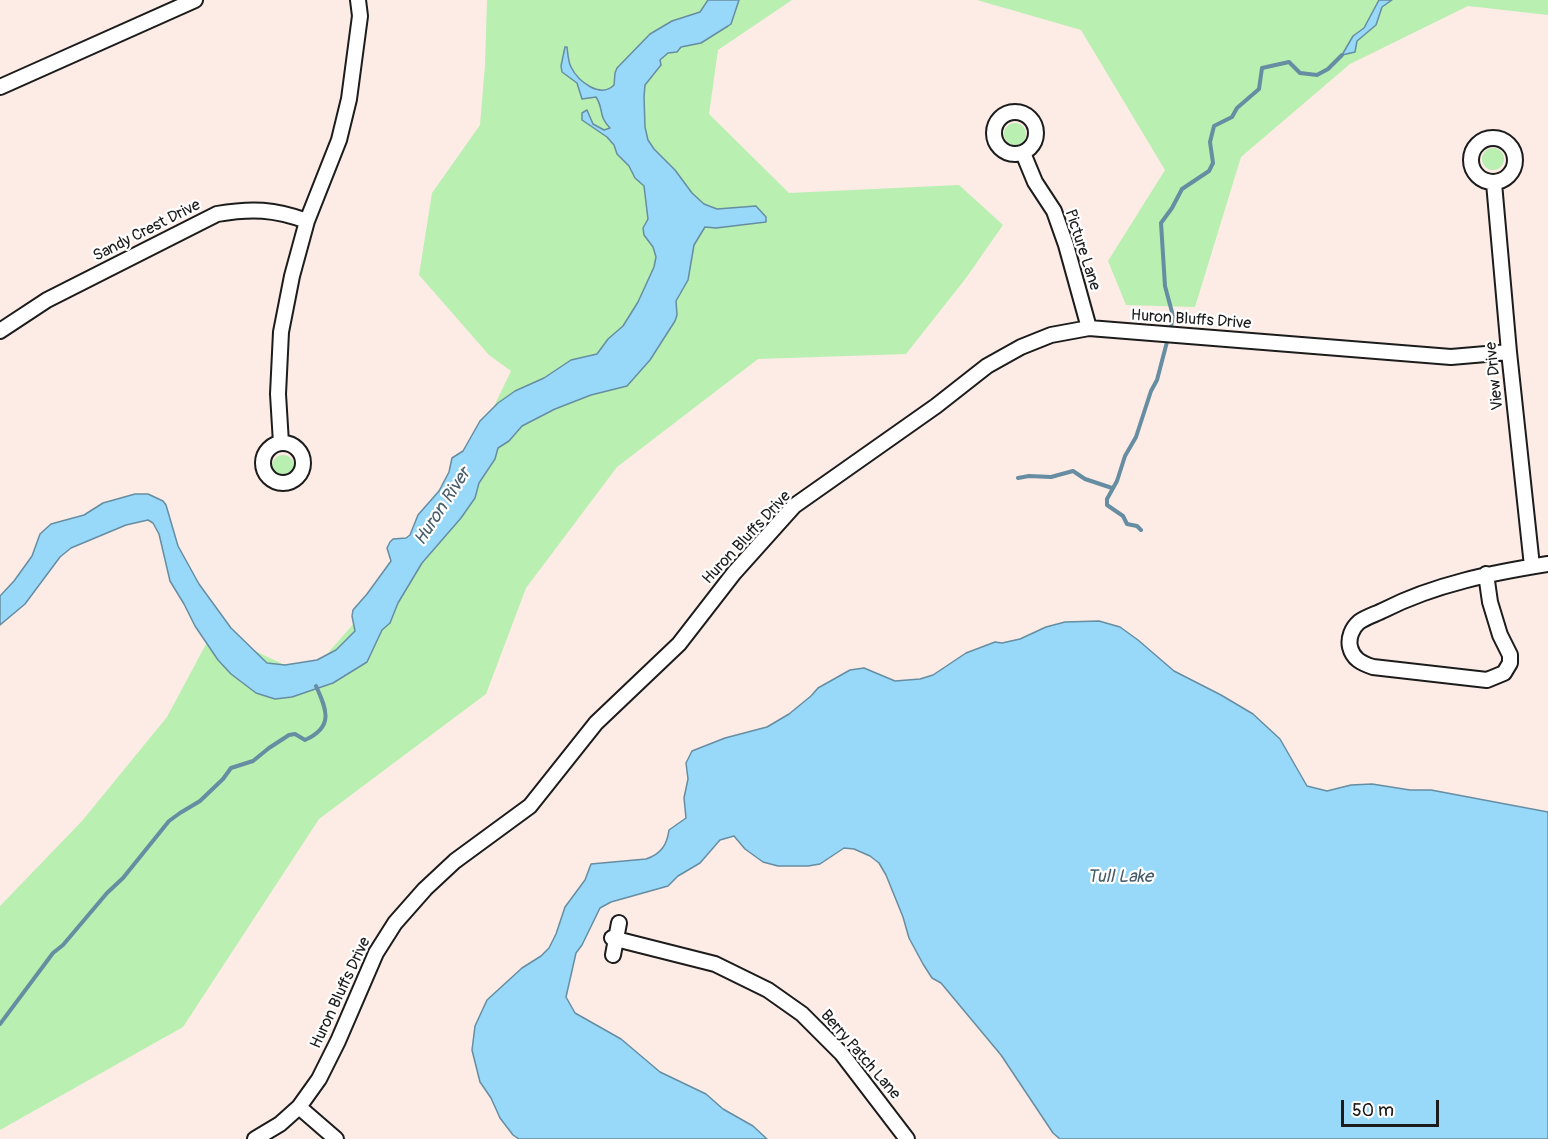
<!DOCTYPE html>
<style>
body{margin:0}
#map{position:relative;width:1548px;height:1139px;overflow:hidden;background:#fcece5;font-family:Pangolin,sans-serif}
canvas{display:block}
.scale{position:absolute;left:1341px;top:1100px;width:98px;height:27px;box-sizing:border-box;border:3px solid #1c1c1c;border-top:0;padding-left:8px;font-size:18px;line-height:21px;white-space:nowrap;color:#1c1c1c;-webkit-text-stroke:4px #fff;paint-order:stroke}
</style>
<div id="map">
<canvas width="1548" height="1139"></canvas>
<div class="scale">50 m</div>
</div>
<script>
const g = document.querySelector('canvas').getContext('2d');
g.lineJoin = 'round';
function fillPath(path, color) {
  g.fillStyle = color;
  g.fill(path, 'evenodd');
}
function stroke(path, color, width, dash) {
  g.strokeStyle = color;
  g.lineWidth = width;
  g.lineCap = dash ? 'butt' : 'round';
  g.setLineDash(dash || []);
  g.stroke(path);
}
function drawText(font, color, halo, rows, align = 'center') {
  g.font = font + ' Pangolin,sans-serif';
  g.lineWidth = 4.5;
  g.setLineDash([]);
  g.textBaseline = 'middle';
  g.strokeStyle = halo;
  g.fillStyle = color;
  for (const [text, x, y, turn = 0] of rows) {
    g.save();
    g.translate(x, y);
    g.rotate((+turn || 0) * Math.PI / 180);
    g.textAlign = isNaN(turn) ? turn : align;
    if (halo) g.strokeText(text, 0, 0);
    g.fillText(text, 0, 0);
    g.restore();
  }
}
fillPath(new Path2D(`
 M487,0h305l-74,50 -9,64 80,79 170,-8 44,40 -37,53 -60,76 -148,5 -141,108 -91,121 -40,106 -167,125 -136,208 -183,103v-224l82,-85 85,-104 46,-86 95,45 126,-145 77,-160 -22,-16 -70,-80 13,-82 48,-68 5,-60z
 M977,0h571v15l-80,-9 -118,58 -109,93 -46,150 -69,-2 -18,-44 57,-91 -84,-140z
 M1004 134a11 11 0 1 1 22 0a11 11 0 1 1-22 0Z
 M1482 159a11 11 0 1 1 22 0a11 11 0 1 1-22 0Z
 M272 466a11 11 0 1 1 22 0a11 11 0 1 1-22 0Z`), '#b9efb1');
const water = new Path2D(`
 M708,0h31l-8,24 -3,2 -27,17 -20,4 -4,5 -9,1 -8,7 1,5 -16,20 -1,12 1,30 3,13 6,9 21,21 17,23 12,11 13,5 39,-3 10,11v5l-50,6 -11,-1 -11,18 -6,35 -12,21 1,14 -2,6 -25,39 -23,26 -36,9 -36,14 -33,17 -13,15 -11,7 -3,11 -16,24 -4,15 -14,20 -39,45 -24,40 -8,20 -8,7 -15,32 -34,21 -41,14 -17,2 -19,-6 -25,-19 -13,-14 -23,-34 -11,-22 -14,-23 -11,-47 -6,-11 -5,-3 -22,5 -55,23 -11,9 -35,47 -25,21v-29l14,-15 18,-25 8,-22 11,-10 33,-9 19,-12 32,-9h13l15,7 3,4 12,41 21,38 32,44 36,35 18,2 32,-5 19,-10 19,-19 -3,-15 1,-6 14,-16 24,-33 -4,-13 3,-6 3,-3 13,-1 4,-3 8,-20 21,-24 10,-19 3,-14 11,-7 17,-30 18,-18 17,-12 29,-13 27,-18 26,-6 11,-15 15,-13 15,-24 16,-35 2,-10 -3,-10 -9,-12 -1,-7 5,-9 -4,-33 -9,-8 -6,-12 -12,-12 -3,-9 -7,-8 -25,-17v-7l5,-3 6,14 11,6 6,-2c-12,-12 -6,-19 -14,-31l-14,2 -5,-16 -15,-11 -1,-6 4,-19h2c1,7 1,14 4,20 7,14 29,32 43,18l1,-12 2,-5 33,-34 22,-13 28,-9z
 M1379,0h13l-10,7 -6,18 -19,16 -2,11 -13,3 11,-19 11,-8z
 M1099,621l21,6 18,13 36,31 47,24 32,19 27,25 27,47 20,5 24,-6 21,-1 38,6h21l117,22v327h-488l-7,-6 -52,-78 -60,-72 -9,-5 -9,-14 -14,-26 -6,-21 -17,-42 -7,-12 -9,-7 -16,-7 -10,-1 -24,16 -12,2h-30l-15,-4 -18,-13 -11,-13 -14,4 -20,23 -22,13 -10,10 -57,16 -11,6 -18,37 -6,8 -10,44 9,16 46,26 39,33 46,22 17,15 30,17 14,13h-248l-6,-4 -13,-17 -9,-20 -11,-16 -8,-32 3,-24 12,-26 35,-32 19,-12 8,-8 7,-14 9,-27 20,-27 6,-16 55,-5c15,-5 21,-14 23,-29l17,-12 -2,-20 4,-19 -2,-16 6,-12 33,-13 42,-11 22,-13 22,-18 7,-8 32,-18 14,-2 31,13 25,-2 13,-4 33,-22 29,-11 7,1 18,-4 26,-12 19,-5z`);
fillPath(water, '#98d9fa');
stroke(water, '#668da1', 1.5);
stroke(new Path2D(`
 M1170,331l3,-15 -8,-30 -4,-63 11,-15 10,-19 27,-18 4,-8 -3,-21 4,-16 18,-9 5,-9 22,-19 3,-21 27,-6 11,11 17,2 11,-6 14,-14
 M1018,478l11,-2 22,1 22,-6 12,8 27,9
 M1141,530l-4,-4 -10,-2 -4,-8 -16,-11v-6l10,-18 8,-25 11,-19 15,-46 6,-11 11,-42
 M0,1024l53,-71 10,-8 44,-52 16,-15 46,-57 11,-8 20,-12 23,-22 8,-11 22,-7 16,-13 20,-13 6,-1 10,6c29,-13 22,-30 11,-54`), '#668da1', 4);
const minor = new Path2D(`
 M0,87l195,-87
 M994 133a21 21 0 1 1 42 0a21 21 0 1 1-42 0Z
 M1471 160a22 22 0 1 1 44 0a22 22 0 1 1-44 0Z
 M1023,153l12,29 19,29 12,34 23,83
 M1494,183l15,169 23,214
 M0,331l47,-31 170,-86c35,-6 57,-5 90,7
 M281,443l-3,-49 3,-62 11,-56 15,-55 32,-81 10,-41 11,-83 -2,-16
 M263 463a20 20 0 1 1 40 0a20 20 0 1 1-40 0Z
 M1486,574l4,28 10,33 10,20v8l-6,10 -17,7 -114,-13c-12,-4 -20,-8 -23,-20 -2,-9 2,-19 9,-25 7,-5 17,-8 25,-12 51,-26 108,-37 164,-46
 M612,938l103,26 53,26 34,24 40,40 65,85
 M613,955l6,-32
 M299,1107l37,32
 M255,1139l25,-15 19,-17 20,-28 19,-38 38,-88 19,-30 30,-34 30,-28 75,-55 66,-83 83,-79 55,-71 60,-67 142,-100 51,-40 34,-19 30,-12 38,-7 362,29 58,-5`);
stroke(minor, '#1c1c1c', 18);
stroke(minor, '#fff', 14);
drawText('16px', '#1c1c1c', '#fff', [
 ["Sandy Crest Drive",147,231,-27],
 ["Picture Lane",1082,250,72],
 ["Huron Bluffs Drive",1191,320,4],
 ["View Drive",1495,376,-96],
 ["Huron Bluffs Drive",747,538,-47],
 ["Huron Bluffs Drive",341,993,-65],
 ["Berry Patch Lane",860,1055,49]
]);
drawText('italic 18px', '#475e6a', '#fff', [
 ["Huron River",443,507,-57],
 ["Tull Lake",1120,877]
]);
</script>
